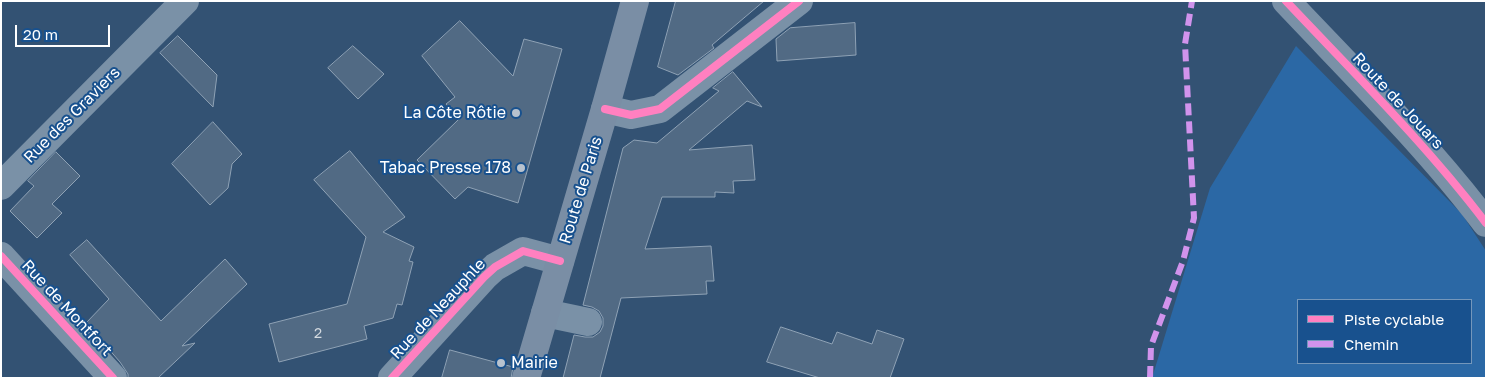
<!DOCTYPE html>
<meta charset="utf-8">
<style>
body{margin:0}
#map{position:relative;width:1487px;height:379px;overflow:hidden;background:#335273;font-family:"Golos Text",sans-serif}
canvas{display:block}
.frame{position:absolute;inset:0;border:2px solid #fff;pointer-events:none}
.legend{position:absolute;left:1297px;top:299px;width:175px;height:65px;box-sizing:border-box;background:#18518e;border:1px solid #7497bb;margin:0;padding:6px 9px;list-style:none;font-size:15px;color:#fff}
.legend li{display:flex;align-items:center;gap:10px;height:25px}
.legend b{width:25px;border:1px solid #7497bb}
.scale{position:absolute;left:15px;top:25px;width:95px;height:22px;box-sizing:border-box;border:2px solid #fff;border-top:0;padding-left:6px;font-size:15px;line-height:18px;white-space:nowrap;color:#fff;-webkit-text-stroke:4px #18518e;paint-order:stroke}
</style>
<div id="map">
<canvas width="1487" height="379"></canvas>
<div class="frame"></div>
<ul class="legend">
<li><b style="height:6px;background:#ff80c0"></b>Piste cyclable</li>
<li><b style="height:6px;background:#d193ec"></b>Chemin</li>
</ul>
<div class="scale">20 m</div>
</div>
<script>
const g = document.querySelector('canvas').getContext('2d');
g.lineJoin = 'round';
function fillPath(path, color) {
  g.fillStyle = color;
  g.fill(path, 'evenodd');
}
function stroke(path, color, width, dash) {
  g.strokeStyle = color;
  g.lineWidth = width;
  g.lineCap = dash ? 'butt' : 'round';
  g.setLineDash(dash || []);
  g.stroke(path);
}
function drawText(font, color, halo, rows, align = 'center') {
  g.font = font + ' "Golos Text",sans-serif';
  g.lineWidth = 4;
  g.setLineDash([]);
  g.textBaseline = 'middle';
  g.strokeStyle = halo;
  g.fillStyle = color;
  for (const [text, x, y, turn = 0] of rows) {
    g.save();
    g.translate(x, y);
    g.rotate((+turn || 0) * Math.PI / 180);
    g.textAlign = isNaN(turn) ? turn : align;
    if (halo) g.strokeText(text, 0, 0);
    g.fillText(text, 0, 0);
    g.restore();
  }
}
fillPath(new Path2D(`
 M1296,46l166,168 24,37v127h-334l58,-190zM1298,300h173v63h-173z`), '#2b68a5');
const building = new Path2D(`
 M676,1h88l-52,44 2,3 -36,27 -20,-8z
 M460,21l53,55 11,-37 38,10 -44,154 -50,-16 -13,12 -38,-39 42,-41 -13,-15 9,-7 -33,-41z
 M855,23l1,32 -79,6 -1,-22 14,-11z
 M178,36l39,39 -4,32 -53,-54z
 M353,46l31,28 -26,25 -30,-31z
 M733,72l29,35 -15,-6 -58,49 63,-5 3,35 -22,1 1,12 -19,-1v5h-53l-17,52 66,-3 3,35h-8l1,13 -86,4 -21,80h-37l11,-43 11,2h8l7,-5 3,-6v-8l-4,-7 -7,-4 -9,-2 40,-157 11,-8 23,3 62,-52 -6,-3z
 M213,122l29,32 -10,10 -4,24 -18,17 -38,-41z
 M350,151l55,66 -22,15 31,15 -5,14 4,1 -11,43 -5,-1 -4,14 -29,8 3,13 -88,23 -10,-38 78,-20 19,-67 -52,-57z
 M56,152l24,24 -28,28 10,9 -25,25 -27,-27 24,-25 -6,-5z
 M87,240l74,81 64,-62 22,25 -65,62 13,-3 -37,35h-30v-4l-8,-12 -34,-39 23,-24 -39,-44z
 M781,327l51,17 5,-12 35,12 5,-14 27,9 -14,39h-70l-53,-16z
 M450,350l63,17 -2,11h-69z`);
fillPath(building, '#516a84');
stroke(building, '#8fa2b5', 1);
stroke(new Path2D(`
 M1286,1c68,72 140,143 200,222
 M605,109l26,6 29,-6 139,-108
 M1,186l184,-185
 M1,256l112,122
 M545,313l43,9
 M392,378l92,-101 11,-10 28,-16 37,10`), '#7a91a7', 28);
stroke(new Path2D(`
 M526,378l79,-269 30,-108`), '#7a8ea5', 28);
stroke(new Path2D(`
 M1150,378l1,-32 32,-85 11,-43 -9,-174 7,-43`), '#d193ec', 6, [12, 6]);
stroke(new Path2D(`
 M1286,1c68,72 140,143 200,222
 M605,109l26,6 29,-6 139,-108
 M1,256l112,122
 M392,378l92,-101 11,-10 28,-16 37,10`), '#ff80c0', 8);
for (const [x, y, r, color] of [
 [516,113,5,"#b8c2ce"],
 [521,168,5,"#b8c2ce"],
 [501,363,5,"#b8c2ce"]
]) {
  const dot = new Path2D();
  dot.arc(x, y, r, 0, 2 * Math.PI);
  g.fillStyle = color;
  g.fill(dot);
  stroke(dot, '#18518e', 2);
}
drawText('14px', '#d4dae0', null, [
 ["2",318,334]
]);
drawText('16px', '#fff', '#18518e', [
 ["Route de Jouars",1398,101,47],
 ["Rue des Graviers",72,115,-45],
 ["Route de Paris",581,190,-73],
 ["Rue de Montfort",67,308,47],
 ["Rue de Neauphle",438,309,-47]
]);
drawText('16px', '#fff', '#18518e', [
 ["La Côte Rôtie",506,113],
 ["Tabac Presse 178",511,168],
 ["Mairie",511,363,"left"]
], 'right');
</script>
